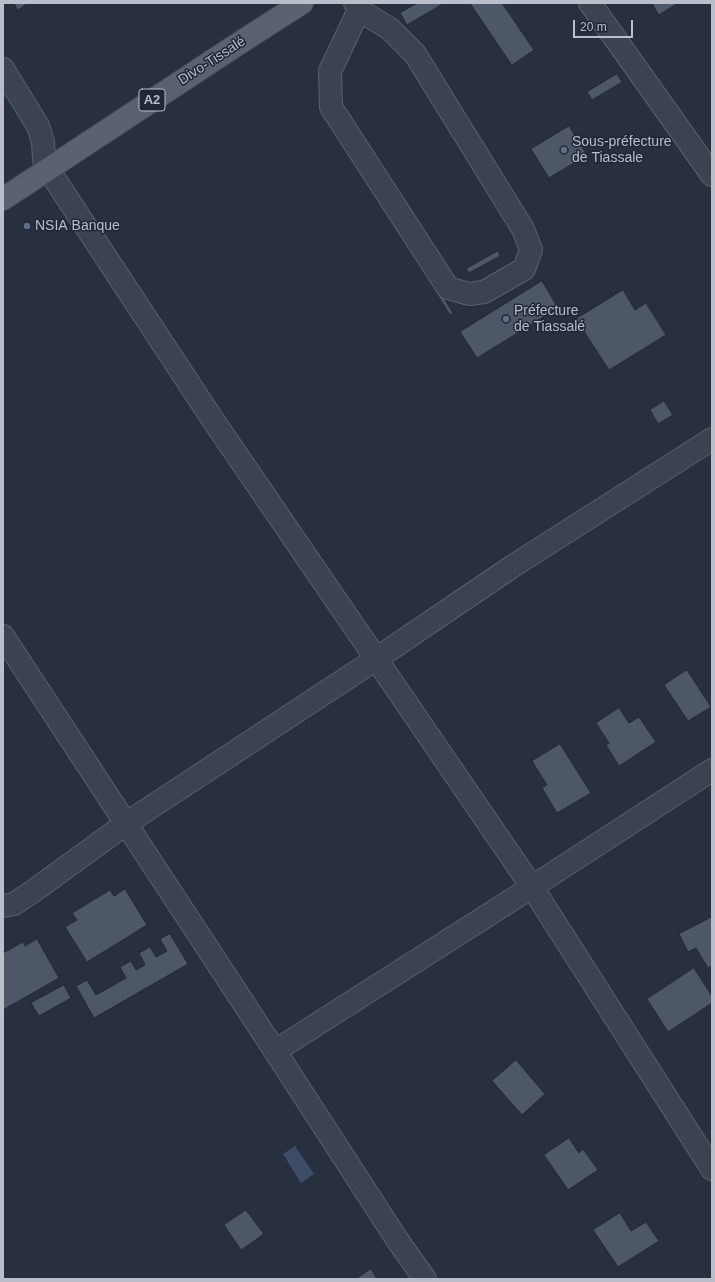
<!DOCTYPE html>
<meta charset="utf-8">
<style>
body{margin:0}
#map{position:relative;width:715px;height:1282px;overflow:hidden;background:#28303f;font-family:Helvetica,sans-serif}
canvas{display:block}
.frame{position:absolute;inset:0;border:4px solid #b9beca;pointer-events:none}
.scale{position:absolute;left:573px;top:20px;width:60px;height:18px;box-sizing:border-box;border:2px solid #b9beca;border-top:0;padding-left:5px;font-size:12px;line-height:14px;white-space:nowrap;color:#b9beca;-webkit-text-stroke:3px #212735;paint-order:stroke}
</style>
<div id="map">
<canvas width="715" height="1282"></canvas>
<div class="frame"></div>
<div class="scale">20 m</div>
</div>
<script>
const g = document.querySelector('canvas').getContext('2d');
g.lineJoin = 'round';
function fillPath(path, color) {
  g.fillStyle = color;
  g.fill(path, 'evenodd');
}
function stroke(path, color, width, dash) {
  g.strokeStyle = color;
  g.lineWidth = width;
  g.lineCap = dash ? 'butt' : 'round';
  g.setLineDash(dash || []);
  g.stroke(path);
}
function drawText(font, color, halo, rows, align = 'center') {
  g.font = font + ' Helvetica,sans-serif';
  g.lineWidth = 3;
  g.setLineDash([]);
  g.textBaseline = 'middle';
  g.strokeStyle = halo;
  g.fillStyle = color;
  for (const [text, x, y, turn = 0] of rows) {
    g.save();
    g.translate(x, y);
    g.rotate((+turn || 0) * Math.PI / 180);
    g.textAlign = isNaN(turn) ? turn : align;
    if (halo) g.strokeText(text, 0, 0);
    g.fillText(text, 0, 0);
    g.restore();
  }
}
fillPath(new Path2D(`
 M295,1146l19,28 -13,9 -18,-29z`), '#3f4c67');
const building = new Path2D(`
 M14,3h14l-10,7z
 M418,3h22l1,2 -34,20 -7,-12z
 M470,3h32l32,47 -22,15z
 M652,3h26l-19,12z
 M617,74l5,8 -30,18 -5,-8z
 M569,126l18,29 -38,23 -18,-29z
 M498,251l2,5 -31,17 -3,-4z
 M542,281l16,27 -81,50 -17,-26z
 M623,290l12,20 11,-7 20,32 -57,35 -33,-51z
 M440,292l13,21 -3,2 -13,-21z
 M664,401l9,14 -15,9 -8,-14z
 M687,670l24,37 -23,14 -24,-36z
 M619,708l10,15 10,-6 17,25 -37,24 -13,-21 3,-2 -13,-20z
 M560,744l31,49 -34,20 -15,-25 5,-3 -15,-24z
 M125,889l22,36 -60,37 -22,-35 12,-7 -5,-7 38,-23 4,6z
 M712,917v49l-4,2 -12,-20 -8,4 -9,-18z
 M170,934l18,30 -94,54 -18,-32 11,-6 9,15 30,-17 -6,-11 11,-6 5,9 9,-5 -6,-12 11,-6 6,10 11,-6 -7,-12z
 M37,939l22,39 -56,32v-57l20,-11 2,4z
 M694,968l18,28v7l-44,29 -21,-33z
 M64,985l7,13 -32,18 -8,-13z
 M516,1060l29,34 -23,21 -30,-34z
 M569,1138l10,15 4,-4 15,21 -30,20 -24,-35z
 M246,1210l18,24 -23,16 -17,-25z
 M620,1213l11,18 15,-9 13,19 -41,26 -25,-37z
 M371,1269l6,10h-21z`);
fillPath(building, '#4e5768');
stroke(building, '#232937', 1);
const minor = new Path2D(`
 M355,3l4,7 31,19 25,25 108,175 8,21 -7,19 -40,23 -15,2 -21,-6 -117,-181 -1,-36 29,-61
 M590,3l122,172
 M3,69l35,57 5,16 1,17 4,10 165,251 319,467 180,282
 M3,636l272,415 123,190 27,38
 M3,906l11,-2 18,-12 95,-69 249,-164 137,-93 199,-127
 M275,1051l257,-164 180,-117`);
const major = new Path2D(`
 M3,199l238,-157 61,-39`);
stroke(minor, '#5a606d', 24);
stroke(major, '#464b59', 24);
stroke(minor, '#3c424f', 22);
stroke(major, '#5a616f', 22);
for (const [x, y, r, color] of [
 [564,150,4,"#5c6f8a"],
 [27,226,4,"#5c6f8a"],
 [506,319,4,"#5c6f8a"]
]) {
  const dot = new Path2D();
  dot.arc(x, y, r, 0, 2 * Math.PI);
  g.fillStyle = color;
  g.fill(dot);
  stroke(dot, '#212735', 1.5);
}
for (const [x, y, w] of [
 [152,100,26]
]) {
  const box = new Path2D();
  box.roundRect(x - w / 2, y - 11, w, 22, 3);
  g.fillStyle = '#212735';
  g.fill(box);
  stroke(box, '#b9beca', 1);
}
drawText('bold 13px', '#b9beca', null, [
 ["A2",152,100]
]);
drawText('14px', '#b9beca', '#212735', [
 ["Divo-Tissalé",212,61,-33]
]);
drawText('14px', '#b9beca', '#212735', [
 ["Sous-préfecture",572,142],
 ["de Tiassale",572,158],
 ["NSIA Banque",35,226],
 ["Préfecture",514,311],
 ["de Tiassalé",514,327]
], 'left');
</script>
